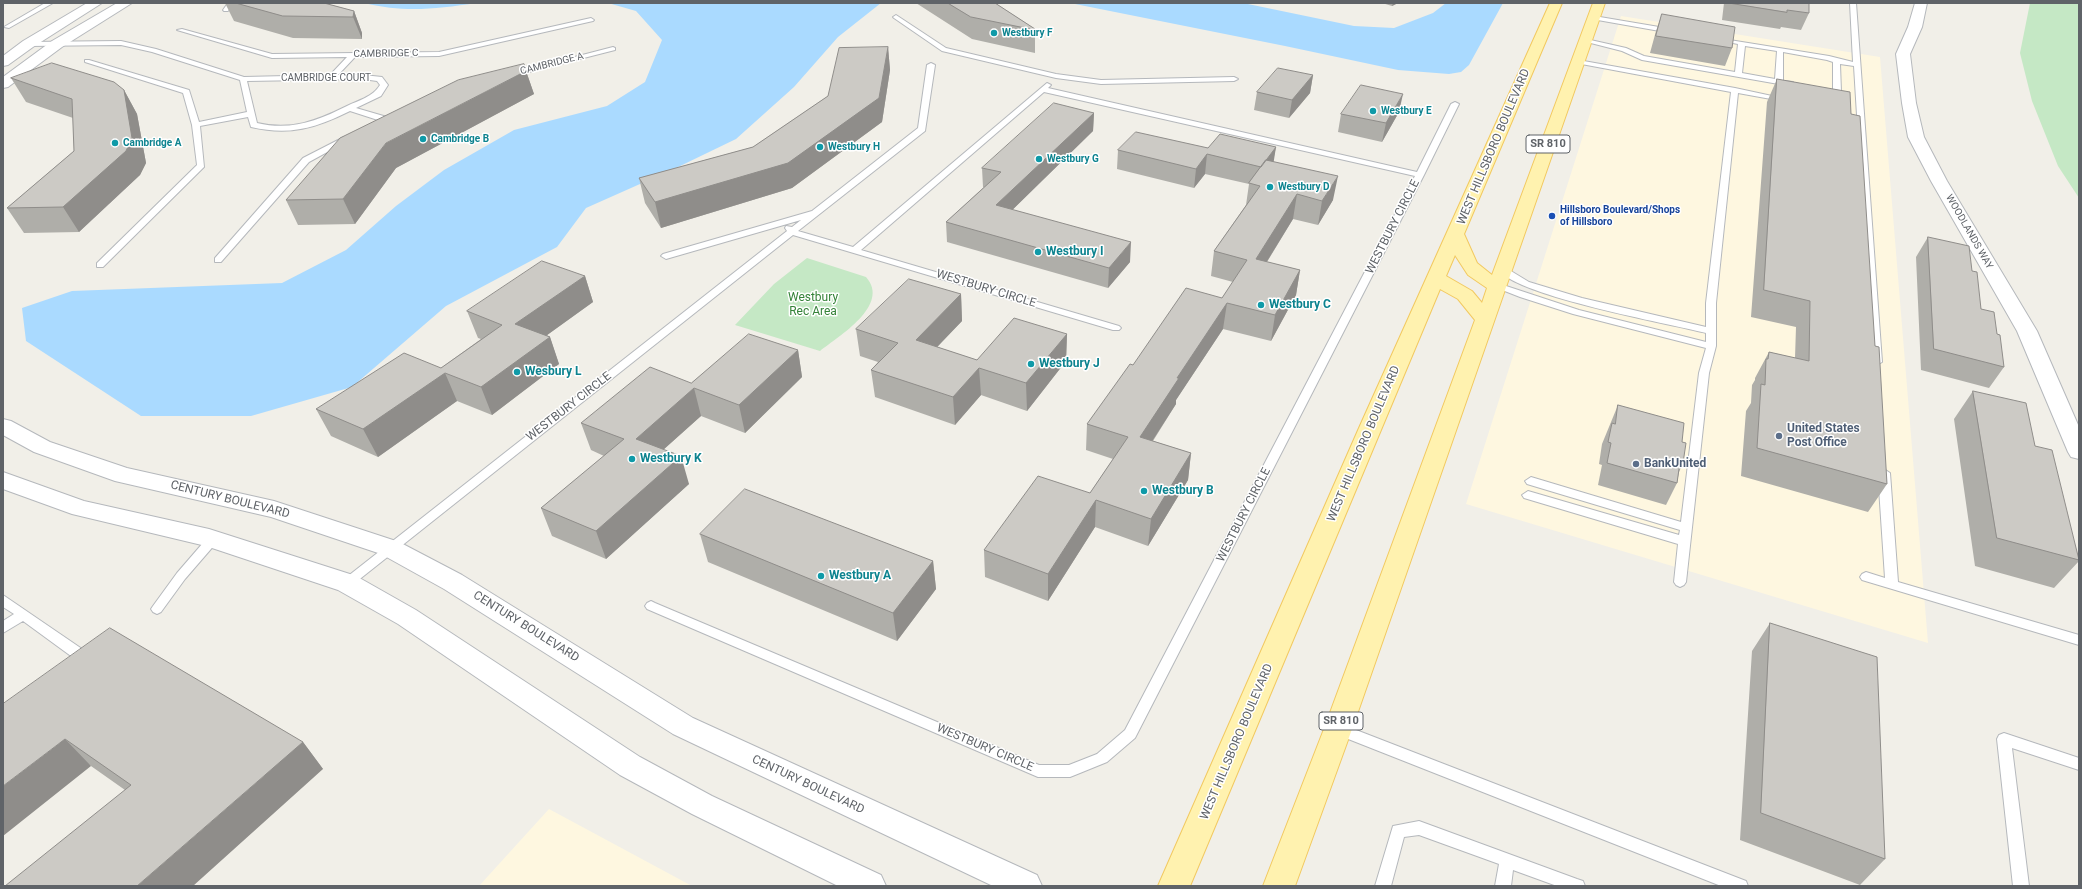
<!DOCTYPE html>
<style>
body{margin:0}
#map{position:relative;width:2082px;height:889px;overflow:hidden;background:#f1efe8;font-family:Roboto,sans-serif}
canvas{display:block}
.frame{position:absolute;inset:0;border:4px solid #5f6368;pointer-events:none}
</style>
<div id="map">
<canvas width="2082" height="889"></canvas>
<div class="frame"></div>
</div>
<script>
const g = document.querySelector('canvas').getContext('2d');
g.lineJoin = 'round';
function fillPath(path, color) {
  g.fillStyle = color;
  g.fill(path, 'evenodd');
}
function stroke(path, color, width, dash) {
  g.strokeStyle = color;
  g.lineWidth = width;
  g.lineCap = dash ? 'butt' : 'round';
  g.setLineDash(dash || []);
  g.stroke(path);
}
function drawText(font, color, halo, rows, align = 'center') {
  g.font = font + ' Roboto,sans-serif';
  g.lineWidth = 3;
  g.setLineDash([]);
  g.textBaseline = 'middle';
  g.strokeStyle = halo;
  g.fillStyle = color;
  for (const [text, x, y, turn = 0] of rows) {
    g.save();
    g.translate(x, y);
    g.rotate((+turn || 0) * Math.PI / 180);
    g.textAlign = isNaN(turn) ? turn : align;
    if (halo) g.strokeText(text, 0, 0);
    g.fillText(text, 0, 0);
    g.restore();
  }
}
fillPath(new Path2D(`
 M1621,16l259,41 48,586 -462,-139z
 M549,809l143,77h-213z`), '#fef7e0');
fillPath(new Path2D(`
 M2030,3h49v195l-21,-32 -26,-65 -12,-48z
 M807,258l59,19c25,28 -27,59 -46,74l-85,-26 39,-41z`), '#c5e8c5');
fillPath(new Path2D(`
 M364,3h113c-42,6 -72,10 -113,0z
 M608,3h273l-43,34 -44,50 -58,52 -60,29 -90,40 -29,39 -111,59 -94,81 -101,29h-110l-115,-75 -4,-33 50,-17 210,-8 64,-33 50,-44 48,-36 70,-40 93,-24 38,-24 17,-42 -26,-29z
 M1070,3h173l111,23 40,2 39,-15 13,-10h57l-34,62 -8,7 -12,2 -51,-4 -113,-24z`), '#aadaff');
const service = new Path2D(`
 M45,3h8l-44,25 -5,-1z
 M228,3h6l-6,8h-4l-1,-1z
 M1850,3h6l26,359 -5,3 -5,-3 -18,-296 -14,-2 1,28 -4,2 -4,-2v-30l-6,-2 -44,-8v29l10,1 1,2 -4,2 -148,-26 -20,-9 -39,-10 3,-2 40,9 18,8 91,16 3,-28 -21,-4v-2l112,18 24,6zM1745,46l32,5 -2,28 -33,-6z
 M896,15l50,33 110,26 45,6 133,-3 4,2 -4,2 -133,3 -45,-6 -114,-27 -48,-33 -1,-1z
 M1594,16l77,13 3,2 -3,2 -79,-14v-2z
 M591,18l3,2 -1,1 -154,35 -84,1 -17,18h25l19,2 6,8 -7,11 -25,12 31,9v4h-6l-31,-10c-34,17 -60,25 -99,16l-3,-10 -48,9 4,41 -101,100h-6v-4l100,-98 -5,-40 -9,-32 -98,-31v-2h4l100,30 10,32 48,-10 -7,-32 -88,-28 -31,-7 -93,1 -3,-2 3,-2 93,-1 35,8 88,28 86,-2 17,-18 -75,1 -95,-28 5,-1 90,25 167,-2zM363,79l14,2 3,4c-7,12 -21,15 -33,21 -30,15 -56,25 -90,17l-10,-42z
 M613,47l2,1v2l-102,26 -4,-2z
 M1578,60l157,28 51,11 -4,2 -44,-8 -22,210v43l-7,27 -23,209 -2,3 -4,2 -4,-2 -2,-3 4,-38 -154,-46 -2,-3 6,-4 151,44 1,-5 -153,-46 -2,-3 6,-4 150,45 18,-149 7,-25 -133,-34 -53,-17 -28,-11 5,-3 3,1 79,26 127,32v-9c-40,-10 -185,-36 -208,-63l2,-2h6l23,14 53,16 124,29v-24l25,-211 -155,-29 -1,-1z
 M931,63l4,2 -10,66 -127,100 55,16 194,-164 4,2 -3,3 369,84 34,-68 4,-2 4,2 -35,71 -289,563 -28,24 -32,13 -5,2h-32l-391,-168 -2,-3 2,-3 4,-2 4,2 384,162h30l28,-11 28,-24 290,-554 -371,-84 -183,158 258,76 2,2 -2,2h-6l-320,-95 -442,351 -4,2 -4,-2 -2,-3 2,-3 444,-349 -2,-3 1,-2 6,1 9,-7 -135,39 -5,-3 2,-2 149,-43 106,-83 9,-63z
 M344,137l7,2 -42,23 -88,100h-6v-4l88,-100z
 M1884,469l6,4 8,109 181,53v10l-217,-65 -2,-3 2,-3 4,-2 19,6 -7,-105z
 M213,535l4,1 2,3 -2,3 -32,37 -24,33 -4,2 -4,-2 -2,-3 2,-3 24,-33 32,-37z
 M3,595l82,56 2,4 -2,4 -5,1 -5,-1 -52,-38 -20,12v-12l11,-7 -11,-7z
 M1338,723l408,158 2,5h-27l-388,-153 -2,-4 2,-4z
 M2004,733l75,25v12l-67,-22 17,138h-16l-16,-147 2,-4z
 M1419,821l158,58 6,2 2,5h-28l-44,-16 -2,16h-16l4,-22 -80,-29 -15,2 -13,49h-16l18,-60z`);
const minor = new Path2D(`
 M87,3h15l-69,44 -25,18 -5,1v-10l20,-15z
 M117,3h15l-70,44 -54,40 -5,1v-11l49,-36z
 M1915,3h12l-5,24 -12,27 6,49 8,34 23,44 90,150 42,96v32l-8,-2 -3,-5 -51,-121 -86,-150 -23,-44 -6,-34 -6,-49 12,-27z
 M3,419l8,2 39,21 77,26 147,33 125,41 63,33 231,143 344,157 5,11h-49l-320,-152 -229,-145 -63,-35 -110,-37 -156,-36 -81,-29 -31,-17z
 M3,472l81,29 125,28 147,47 60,34 224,147 72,39 169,79 5,11h-48l-146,-72 -72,-39 -222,-151 -60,-34 -132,-44 -134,-32 -69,-25z`);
const primary = new Path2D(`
 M1550,3h12l-98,231 13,29 15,12 101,-272h12l-253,726 -57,157h-32l61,-157 151,-409 -17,-21 -18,-10 -250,597h-32l201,-458zM1455,255l13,20 19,13 -5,15 -10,-12 -26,-15z`);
stroke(service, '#b5b8bc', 2);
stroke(minor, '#b5b8bc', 2);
stroke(primary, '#f2c960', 2);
fillPath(service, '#fff');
fillPath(minor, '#fff');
fillPath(primary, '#fff2af');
fillPath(new Path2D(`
 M225,3h99l30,8 8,22v6l-69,-1 -59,-17z
 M916,3h79l40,26v24l-63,-14z
 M1382,3h16l-6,3z
 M1724,3h85v10l-8,17 -20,-3 -1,2 -58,-9z
 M1662,14l70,34 -7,18 -75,-13 6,-22z
 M888,47l2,23 -8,52 -90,66 -131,40 -16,-25 -6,-25 114,-31 75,-51z
 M526,71l8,23 -138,74 -41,56 -57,1 -12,-25z
 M1313,75l-3,18 -21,25 -35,-8 3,-18z
 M11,78l113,12 13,24 9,49 -6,12 -61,57 -55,1 -17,-25 67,-57 -1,-33 -47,-16z
 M1777,79l74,35 24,232 12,138 -19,28 -127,-36 5,-65 5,-8 1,-18 3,-5v-2l14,-26 26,6 1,-31 -45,-10 16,-215z
 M1399,112l-17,30 -44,-10 3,-18z
 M1094,113l-1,18 -81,79 118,52 -22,26 -161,-46 -1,-20 38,-35h-1l-1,-19z
 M1276,147l-3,14 60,39 -15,25 -25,-6 -26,43 33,8 -4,25 -25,46 -48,-12 -47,71v4l-23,37 38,12 -3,27 -40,66 -53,-19 -47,74 -63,-24 -1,-27 106,-57 23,-34 -27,-9 1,-26 46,-59 89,-67 11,-16 -22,-6 3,-25 32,-46 3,-21 -44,-10 -11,14 -77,-19 1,-19z
 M1928,237l44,34 9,38 16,25 7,33 -15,21 -68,-18 -5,-113z
 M585,276l8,26 -46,33 3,2 9,27 -67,51 -35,-14 -79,56 -47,-21 -15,-27 125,-41 40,-29 -3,-1 -11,-27z
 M961,294l1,27 -25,26 40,13 90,-26 -1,27 -39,50 -46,-16 -26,30 -80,-28 -4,-27 7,-8 -18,-6 -4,-27z
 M798,350l4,27 -57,56 -44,-17 -38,34 26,34 -83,75 -54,-23 -11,-28 63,-52 -13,-6 -10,-27 110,-40z
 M1973,391l62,55 44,115 -25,27 -79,-22 -21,-147z
 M1618,405l64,37 1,21 -4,9 -2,11 -11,22 -68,-20 4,-20 -3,-1 3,-20z
 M700,534l233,27 3,28 -39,52 -189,-79z
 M1770,623l115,236 -25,26 -120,-45 12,-189z
 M3,704l300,38 20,27 -198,21z`), '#afaea9');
fillPath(new Path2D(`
 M1393,3h5l-6,3z
 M354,11l8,22v6l-9,-22z
 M888,47l2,23 -8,52 -90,66 -131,40 -6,-26 224,-104z
 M526,71l8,23 -138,74 -41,56 -12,-25 43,-56z
 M1313,75l-3,18 -21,25 3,-18z
 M124,90l13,24 9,49 -6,12 -61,57 -16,-25z
 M1403,94l-4,18 -17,30 4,-19z
 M1094,113l-1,18 -96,94 -1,-20z
 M1276,147l-3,19 -15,20 3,-19z
 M1207,154l-2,20 -11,14 2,-19z
 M1338,176l-5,24 -15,25 4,-24z
 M1297,194l-4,25 -40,65 3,-25z
 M1131,242l-1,20 -22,26 1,-20z
 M1300,270l-4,25 -25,46 4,-26z
 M585,276l8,26 -68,49 -10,-27z
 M961,294l1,27 -44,46 -2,-27z
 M1227,303l-4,26 -47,71v4l-38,59 2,-26 37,-59z
 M1067,334l-1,27 -39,50 -1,-28z
 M550,337l9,27 -67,51 -11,-28z
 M798,350l4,27 -57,56 -6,-28z
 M979,368l2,27 -26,30 -2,-28z
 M445,373l12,28 -79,56 -15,-28z
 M694,388l7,28 -57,51 -8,-28z
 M1191,453l-3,27 -40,66 3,-27z
 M681,456l8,28 -83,75 -10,-28z
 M1096,500l-1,27 -47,74v-27z
 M933,561l3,28 -39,52 -4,-28z
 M65,739l26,27 -88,70v-50z
 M303,742l20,27 -130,117h-56z`), '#8f8d8a');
const building = new Path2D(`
 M236,3h88l30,8 -1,6 -70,-1z
 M948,3h47l40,26v1l-64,-13z
 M1729,3h80v10l-22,-3v2z
 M1662,14l73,13 -3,21 -76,-12z
 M888,47l-9,51 -91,65 -133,39 -16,-24 114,-31 75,-51 11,-48z
 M52,63l62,19 10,8 8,48 -6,13 -63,56 -56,1 67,-57 -2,-52 -61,-21z
 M524,64l2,7 -140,72 -43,56 -57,1 54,-62 118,-58z
 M1278,68l35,7 -21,25 -35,-8z
 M1777,79l73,13 1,22 9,2 15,230 4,1 8,137 -130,-36 4,-64 4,1 1,-26h2l1,-7 40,9 1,-60 -46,-11z
 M1361,85l42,9 -17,29 -45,-9z
 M1054,103l40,10 -98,92 135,37 -22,26 -163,-46 55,-50 -19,-4z
 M1136,132l72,16 12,-14 56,13 -15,20 -54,-13 -11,15 -78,-19z
 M1266,160l72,16 -16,25 -25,-7 -41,65 44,11 -25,45 -48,-12 -50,75h2l-39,59 51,16 -40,66 -55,-19 -48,74 -64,-24 54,-74 52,17 38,-56 -41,-13 43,-60 3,1 53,-77 36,10 25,-38 -33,-9 46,-65 -11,-3z
 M1928,237l41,9 3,25 5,1 4,37 13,3 3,22 3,1 4,32 -70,-18z
 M542,261l43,15 -70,48 35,13 -69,50 -36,-14 -82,56 -47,-20 88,-56 37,15 61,-43 -35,-14z
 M909,279l52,15 -45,46 61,20 37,-42 53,16 -41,49 -47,-15 -26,29 -82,-27 27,-27 -42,-14z
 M749,334l49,16 -59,55 -45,-17 -58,51 45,17 -85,75 -55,-23 83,-69 -43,-16 69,-56 41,16z
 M1973,391l53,12 9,43 17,4 27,110 -82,-22z
 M1618,405l66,18 -2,19 4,1 -3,20 -3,-1 -3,21 -70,-20 4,-20 -3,-1 4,-19 3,1z
 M745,489l188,72 -40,52 -193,-79z
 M1770,623l107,34 8,202 -124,-46z
 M110,628l193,114 -166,144h-132l126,-101 -66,-46 -62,47v-82z`);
fillPath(building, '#cccac5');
stroke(building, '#8f8d8a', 1);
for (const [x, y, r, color] of [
 [994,33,4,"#0f9aa8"],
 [1373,111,4,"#0f9aa8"],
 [423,139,4,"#0f9aa8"],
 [115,143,4,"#0f9aa8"],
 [820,147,4,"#0f9aa8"],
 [1039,159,4,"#0f9aa8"],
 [1270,187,4,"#0f9aa8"],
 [1552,216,4,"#1a4fb4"],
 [1038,252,4,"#0f9aa8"],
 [1261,305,4,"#0f9aa8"],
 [1031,364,4,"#0f9aa8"],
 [517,372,4,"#0f9aa8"],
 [1779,436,4,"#5c6f8a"],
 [632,459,4,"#0f9aa8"],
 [1636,464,4,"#5c6f8a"],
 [1144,491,4,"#0f9aa8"],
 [821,576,4,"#0f9aa8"]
]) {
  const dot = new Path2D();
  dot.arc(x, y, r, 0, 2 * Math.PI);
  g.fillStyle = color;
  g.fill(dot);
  stroke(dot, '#fff', 1.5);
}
drawText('bold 10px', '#0d838f', '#fff', [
 ["Westbury F",1002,33],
 ["Westbury E",1381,111],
 ["Cambridge B",431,139],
 ["Cambridge A",123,143],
 ["Westbury H",828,147],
 ["Westbury G",1047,159],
 ["Westbury D",1278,187]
], 'left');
drawText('10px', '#5f6368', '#fff', [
 ["CAMBRIDGE C",386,54,-1],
 ["CAMBRIDGE A",552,64,-14],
 ["CAMBRIDGE COURT",326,78],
 ["WOODLANDS WAY",1969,232,60]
]);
drawText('bold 10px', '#164399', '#fff', [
 ["Hillsboro Boulevard/Shops",1560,210],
 ["of Hillsboro",1560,222]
], 'left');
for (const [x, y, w] of [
 [1548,144,44],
 [1341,721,44]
]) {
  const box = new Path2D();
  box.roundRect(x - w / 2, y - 9, w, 18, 3);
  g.fillStyle = '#fff';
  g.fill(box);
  stroke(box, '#5f6368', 1);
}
drawText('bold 11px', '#5f6368', null, [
 ["SR 810",1548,144],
 ["SR 810",1341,721]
]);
drawText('12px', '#5f6368', '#fff', [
 ["WEST HILLSBORO BOULEVARD",1494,147,-67],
 ["WESTBURY CIRCLE",1393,227,-63],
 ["WESTBURY CIRCLE",986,289,17],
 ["WESTBURY CIRCLE",569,407,-38],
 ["WEST HILLSBORO BOULEVARD",1364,444,-67],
 ["CENTURY BOULEVARD",230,500,14],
 ["WESTBURY CIRCLE",1244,515,-63],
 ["CENTURY BOULEVARD",526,627,32],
 ["WEST HILLSBORO BOULEVARD",1237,742,-67],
 ["WESTBURY CIRCLE",985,748,23],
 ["CENTURY BOULEVARD",808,785,25]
]);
drawText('bold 12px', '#0d838f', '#fff', [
 ["Westbury I",1046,252],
 ["Westbury C",1269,305],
 ["Westbury J",1039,364],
 ["Wesbury L",525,372],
 ["Westbury K",640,459],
 ["Westbury B",1152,491],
 ["Westbury A",829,576]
], 'left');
drawText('12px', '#348238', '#fff', [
 ["Westbury",813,298],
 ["Rec Area",813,312]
]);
drawText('bold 12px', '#4e5e75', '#fff', [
 ["United States",1787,429],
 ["Post Office",1787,443],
 ["BankUnited",1644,464]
], 'left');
</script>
